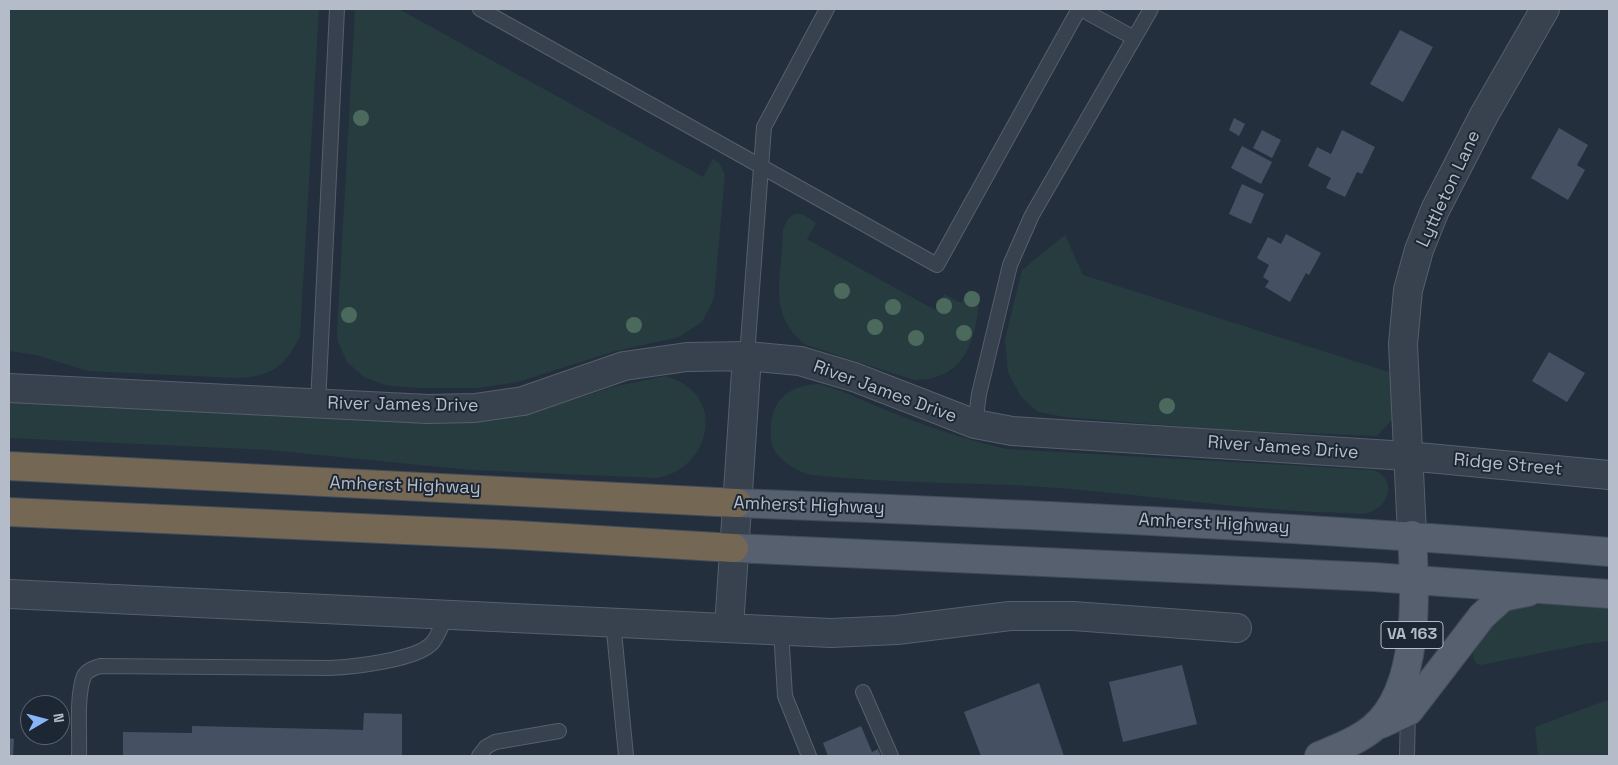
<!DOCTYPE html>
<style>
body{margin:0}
#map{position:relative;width:1618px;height:765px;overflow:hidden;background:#242f3e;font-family:"Space Grotesk",sans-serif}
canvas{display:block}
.frame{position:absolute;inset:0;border:10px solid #b4bcc9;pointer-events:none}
.north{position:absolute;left:20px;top:695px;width:50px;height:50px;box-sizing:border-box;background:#1d2633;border:1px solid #59626f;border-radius:50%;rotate:82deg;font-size:14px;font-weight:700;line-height:20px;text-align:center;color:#b4bcc9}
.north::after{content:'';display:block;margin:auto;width:18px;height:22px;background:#8ab4f8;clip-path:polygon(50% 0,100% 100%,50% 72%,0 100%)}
</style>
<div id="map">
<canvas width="1618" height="765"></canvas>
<div class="frame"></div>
<div class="north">N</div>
</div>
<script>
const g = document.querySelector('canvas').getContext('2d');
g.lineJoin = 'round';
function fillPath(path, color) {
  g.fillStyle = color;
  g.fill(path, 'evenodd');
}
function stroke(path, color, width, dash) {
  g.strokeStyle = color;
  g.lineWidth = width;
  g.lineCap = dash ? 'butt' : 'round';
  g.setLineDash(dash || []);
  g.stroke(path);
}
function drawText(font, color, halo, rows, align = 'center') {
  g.font = font + ' "Space Grotesk",sans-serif';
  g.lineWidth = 4;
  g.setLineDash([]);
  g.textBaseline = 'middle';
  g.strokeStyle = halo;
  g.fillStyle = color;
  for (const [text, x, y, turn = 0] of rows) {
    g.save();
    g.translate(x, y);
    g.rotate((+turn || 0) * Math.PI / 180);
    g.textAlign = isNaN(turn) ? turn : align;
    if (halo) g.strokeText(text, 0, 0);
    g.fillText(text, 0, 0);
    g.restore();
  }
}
fillPath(new Path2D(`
 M9,9h310l-19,327c-15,31 -29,41 -64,42l-148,-7 -52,-16 -27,-4z
 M355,9h44l304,168 10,-18 6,4 6,11 -11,124 -12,24 -23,15 -67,15 -94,30 -41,6h-60l-32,-3 -21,-8 -17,-15 -9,-20 -1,-10z
 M794,214h8l14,9 -9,16 128,71 9,-16 17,9 8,-13 11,4c-4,44 -13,86 -66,86l-108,-35c-41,-32 -23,-71 -23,-115l4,-10z
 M1065,235l18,40 306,97 4,13 -1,35 -15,16 -154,-6 -158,-13 -27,-5 -17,-15 -13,-25 -3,-33 17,-69z
 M665,376c65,17 45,95 -9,102l-185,-8 -202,-20 -260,-12v-37l256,14 201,7 63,-8 84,-27z
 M819,384c22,6 41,15 62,24 41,17 82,31 125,41l368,21c23,10 16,36 -6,43 -6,2 -16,0 -23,0 -92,-2 -183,-16 -275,-24 -88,-8 -177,-4 -264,-15 -11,-5 -22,-11 -29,-20 -7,-9 -7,-19 -6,-30 3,-28 22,-39 48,-40z
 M1521,602l88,7v32l-24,3 -105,21 -4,-2c-15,-31 25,-48 45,-61z
 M1607,700l2,6v50h-71l-3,-29z`), '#263c3f');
fillPath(new Path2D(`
 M1400,30l33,17 -30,55 -33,-18z
 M1234,118l11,6 -6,12 -10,-6z
 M1559,128l29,17 -11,20 8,5 -17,30 -37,-22z
 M1262,130l19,10 -9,18 -19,-10z
 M1342,130l33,17 -13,27 -5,-2 -12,25 -19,-9 5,-10 -23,-12 9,-19 14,7z
 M1242,146l30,16 -11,22 -30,-16z
 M1242,184l22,10 -13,30 -22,-10z
 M1286,234l35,19 -12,22 -3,-2 -16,29 -25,-15 4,-6 -6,-4 6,-12 -12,-7 11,-21 13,7z
 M1549,352l36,21 -18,29 -35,-21z
 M1182,665l15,59 -74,18 -14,-60z
 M1039,683l25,73h-83l-17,-44z
 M364,713l38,1v41l-279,1v-24l69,1v-7l171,4z
 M861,726l11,26 6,-3 3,7h-53l-5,-13z
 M9,738l5,1 -1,17h-4z`), '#455162');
const lane = new Path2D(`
 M480,9l457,256 142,-256
 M1081,9l53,29
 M747,356l17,-229 63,-118
 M318,404l19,-395
 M975,424l4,-30 31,-129 22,-50 119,-206
 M613,621l13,135
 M781,630l4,66 24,60
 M863,692l28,64
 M79,756c1,-21 -3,-60 5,-80 3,-6 10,-8 16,-10l229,2c23,-1 90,-8 104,-26 6,-8 10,-20 14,-28
 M479,756l7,-9 9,-5 64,-11
 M1407,756l1,-46`);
const street = new Path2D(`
 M9,388l419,21 47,-1 48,-7 101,-35 63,-9 60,-1 53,5 54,16 121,47 37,7 395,25 202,19
 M1412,535l-9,-191 5,-54 11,-40 16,-40 49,-95 61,-106
 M9,594l822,39 66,-3 113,-14h63l164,12
 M729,627l18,-271`);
const primary = new Path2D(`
 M737,503c291,11 582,24 872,49
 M734,548l640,29 235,17
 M1381,724l28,-13 73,-95 21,-19 25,-5
 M1319,756c19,-8 38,-15 54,-28 48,-40 42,-137 39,-193`);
const highway = new Path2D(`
 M9,466l728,37
 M9,512l506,23 219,13`);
stroke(lane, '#565f6c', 16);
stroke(street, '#565f6c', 30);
stroke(primary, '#414a57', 30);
stroke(highway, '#434c59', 30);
stroke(lane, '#38414e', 14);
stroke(street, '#38414e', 28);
stroke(primary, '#56606e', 28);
stroke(highway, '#746855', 28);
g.fillStyle = '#4b6a5d';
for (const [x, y] of [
 [361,118],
 [842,291],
 [972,299],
 [944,306],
 [893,307],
 [349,315],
 [634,325],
 [875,327],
 [964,333],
 [916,338],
 [1167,406]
]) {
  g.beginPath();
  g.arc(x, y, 8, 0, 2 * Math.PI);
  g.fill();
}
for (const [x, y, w] of [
 [1412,635,62]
]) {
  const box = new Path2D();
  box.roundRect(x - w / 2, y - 13.5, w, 27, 4);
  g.fillStyle = '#1d2633';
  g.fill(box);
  stroke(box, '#b4bcc9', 1);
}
drawText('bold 16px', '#b4bcc9', null, [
 ["VA 163",1412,635]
]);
drawText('18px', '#b4bcc9', '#1d2633', [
 ["Lyttleton Lane",1449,189,-65],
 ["River James Drive",885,392,20],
 ["River James Drive",403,405,1],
 ["River James Drive",1283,448,4],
 ["Ridge Street",1508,465,5],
 ["Amherst Highway",405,486,2],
 ["Amherst Highway",809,506,2],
 ["Amherst Highway",1214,524,3]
]);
</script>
